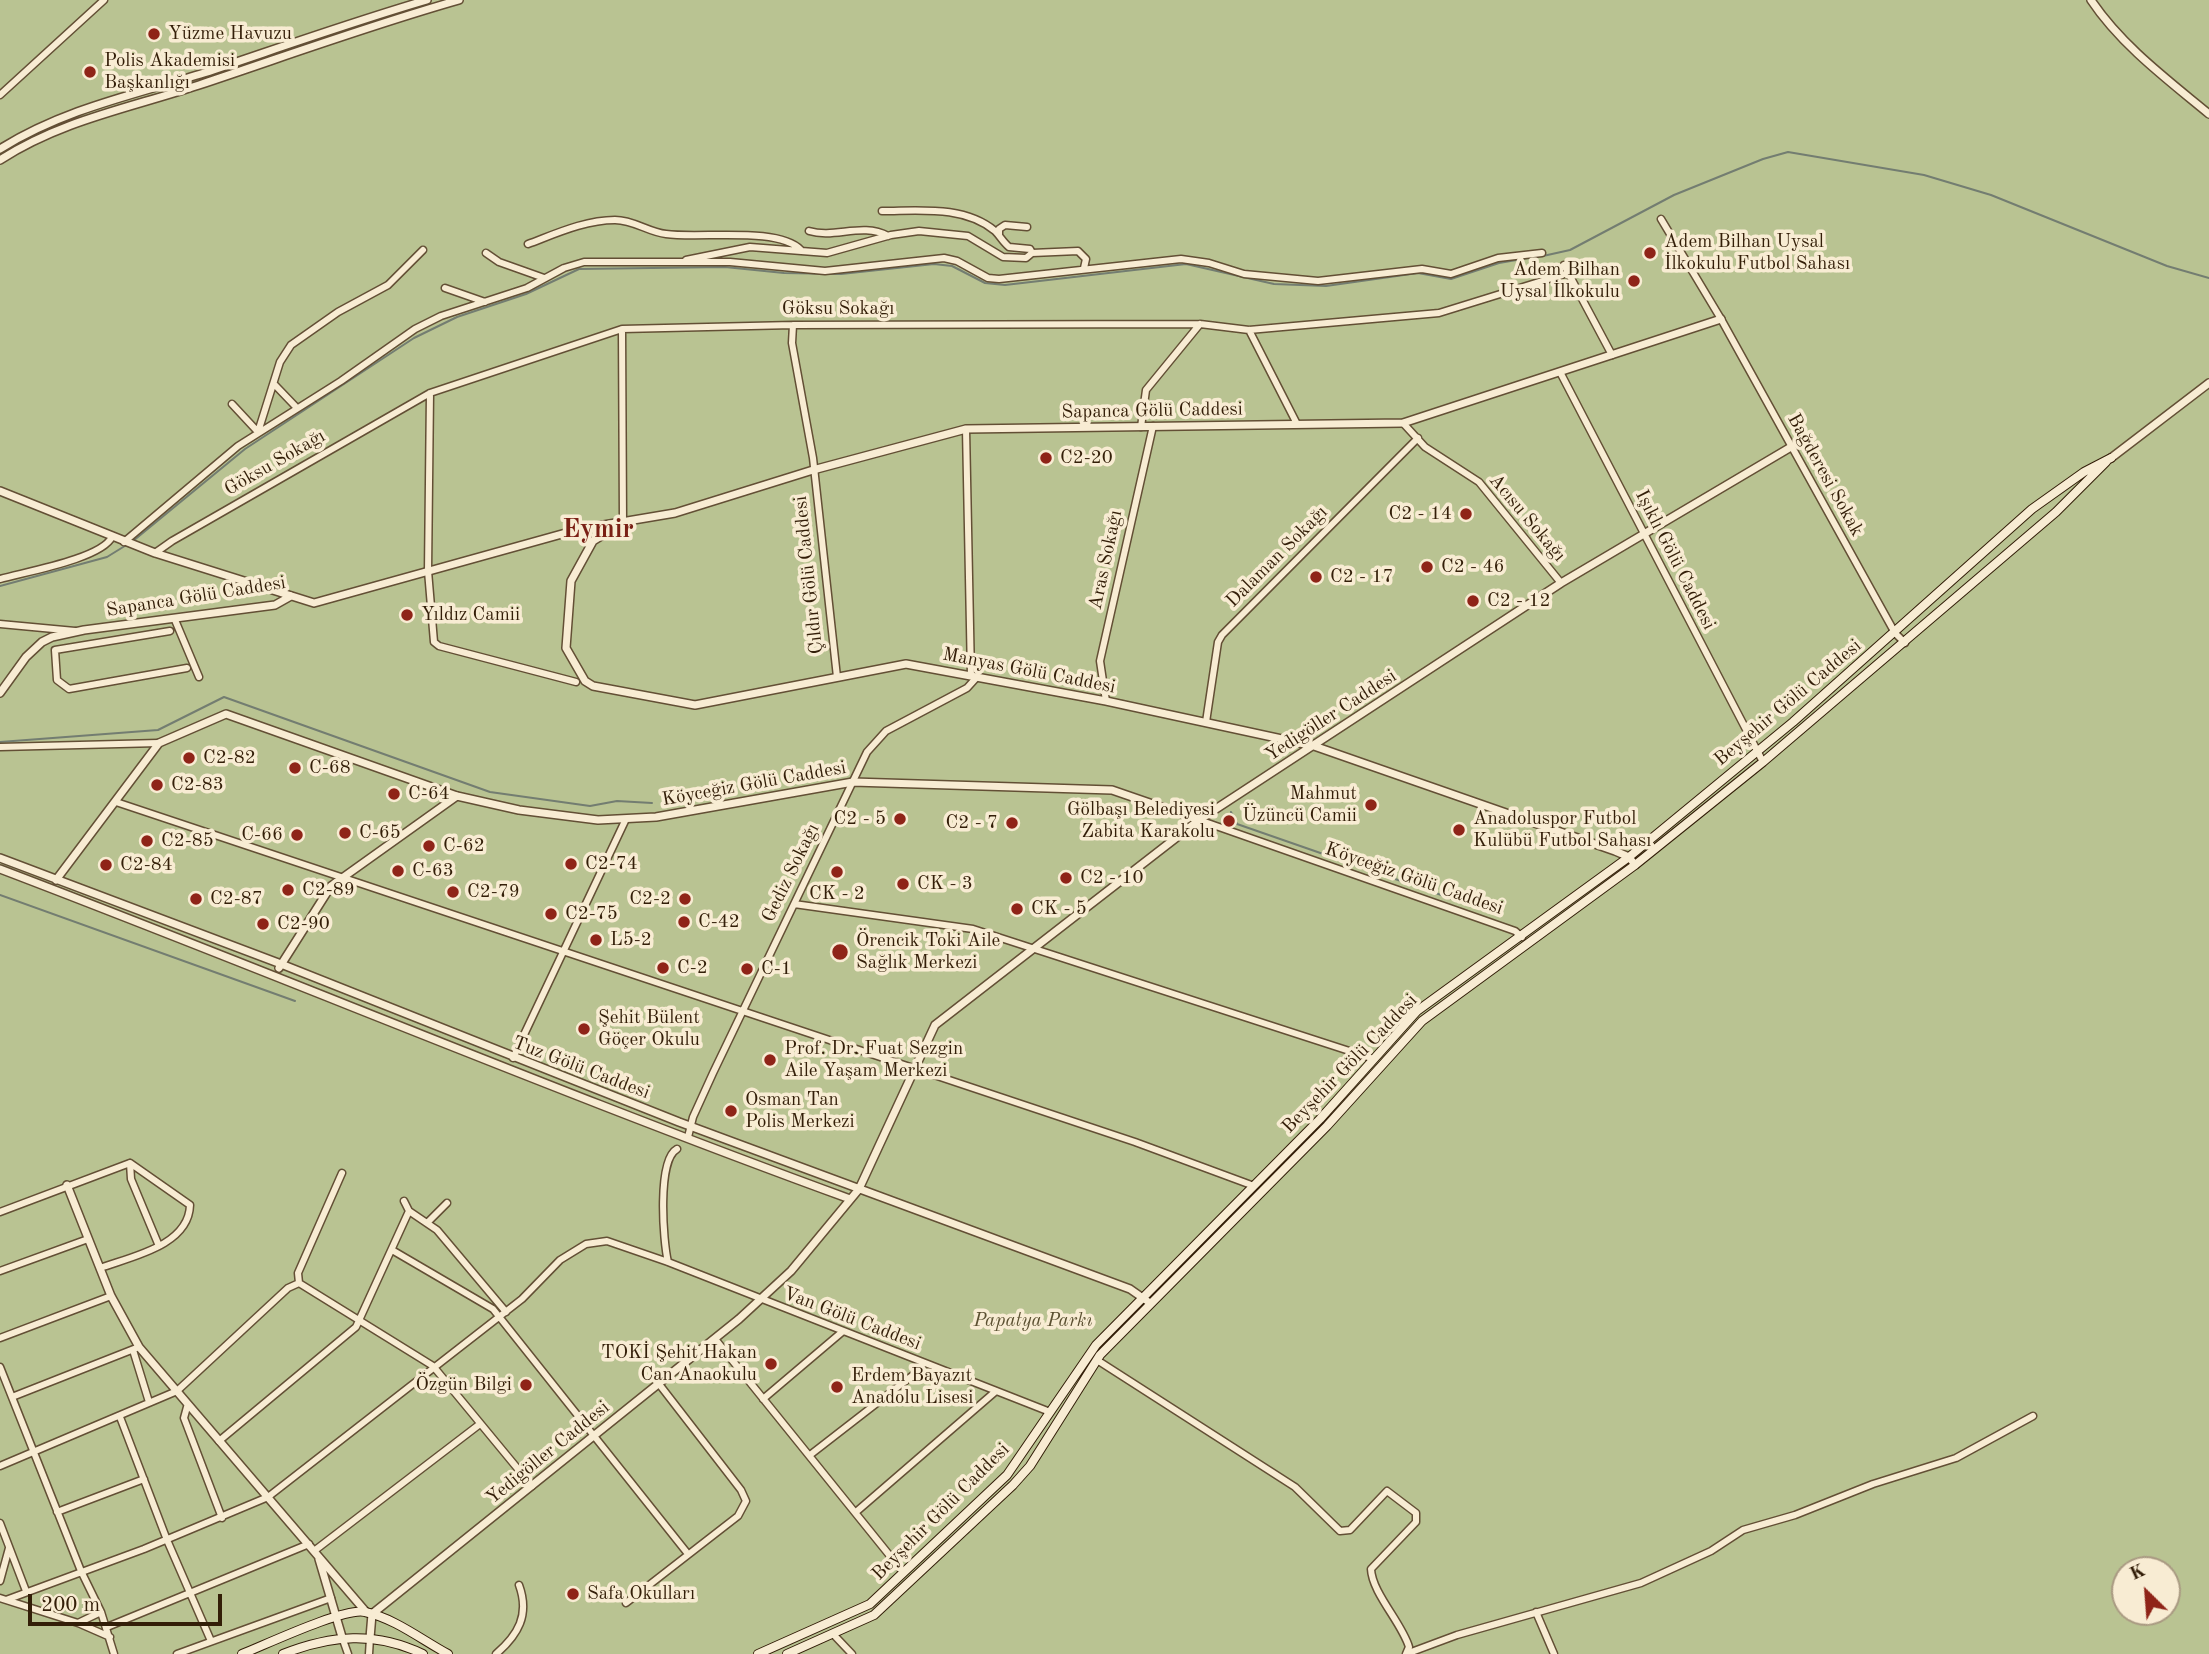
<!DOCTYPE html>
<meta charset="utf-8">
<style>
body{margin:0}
#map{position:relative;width:2209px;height:1654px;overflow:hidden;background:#f4e1bc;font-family:"Old Standard TT",serif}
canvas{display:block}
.north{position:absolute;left:2111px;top:1556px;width:70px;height:70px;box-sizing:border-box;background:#f8ecd3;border:2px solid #a99a82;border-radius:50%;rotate:335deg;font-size:19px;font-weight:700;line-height:28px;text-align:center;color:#331e08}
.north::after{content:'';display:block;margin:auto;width:24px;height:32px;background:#8f2418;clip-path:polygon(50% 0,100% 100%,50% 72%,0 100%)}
.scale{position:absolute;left:28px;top:1594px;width:194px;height:32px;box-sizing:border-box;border:4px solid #331e08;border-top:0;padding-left:9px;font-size:21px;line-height:24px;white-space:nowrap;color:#331e08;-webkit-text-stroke:5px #f8ecd3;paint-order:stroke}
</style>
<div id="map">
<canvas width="2209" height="1654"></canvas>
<div class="north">K</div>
<div class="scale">200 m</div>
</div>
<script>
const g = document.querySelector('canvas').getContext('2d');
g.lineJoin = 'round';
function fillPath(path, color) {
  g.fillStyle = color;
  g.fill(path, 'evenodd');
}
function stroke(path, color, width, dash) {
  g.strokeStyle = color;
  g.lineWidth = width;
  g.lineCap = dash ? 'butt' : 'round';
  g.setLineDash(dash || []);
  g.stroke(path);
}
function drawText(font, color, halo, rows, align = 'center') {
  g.font = font + ' "Old Standard TT",serif';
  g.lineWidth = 7;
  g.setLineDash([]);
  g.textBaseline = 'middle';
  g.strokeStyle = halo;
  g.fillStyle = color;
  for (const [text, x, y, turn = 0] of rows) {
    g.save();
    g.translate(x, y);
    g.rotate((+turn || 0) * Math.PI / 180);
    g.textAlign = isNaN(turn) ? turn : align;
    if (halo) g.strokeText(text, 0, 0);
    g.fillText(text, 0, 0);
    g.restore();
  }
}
fillPath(new Path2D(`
 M0,0h2209v1654h-2209zM2125,1570h42v42h-42z`), '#b9c392');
stroke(new Path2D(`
 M1543,256l27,-6 104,-55 89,-36 25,-7 136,23 67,20 176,71 42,12
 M133,541l112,-92 169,-111 43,-21 69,-23 53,-25 146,-2 59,6 57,1 93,-10 18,2 33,17 20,2 181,-21 88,20 52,2 92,-13 33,6 48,-16 35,-6
 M0,586l107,-29 21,-13
 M0,742l158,-12 66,-33 266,95 100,14 27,-5 35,2
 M1231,812l6,12 256,89
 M0,895l295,106`), '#737d71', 2);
const minor = new Path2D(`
 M0,95l104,-95
 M1661,219l60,100 174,314 10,10
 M809,231c26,8 53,-9 79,5
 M999,235v-6l6,-4 22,2
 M528,244c27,-10 57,-24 87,-24 19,0 33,12 51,14 34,5 112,-8 135,16
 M486,253l13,9 45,16
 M1032,253l46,-2 8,8 -2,9
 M686,260l64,-13 77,6 64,-18 28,-4 49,5 35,21 23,1 6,-5 -2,-4 -21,-2c-6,-5 -9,-11 -14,-16 -31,-26 -77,-20 -113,-20
 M1564,265l48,90
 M445,288l40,14
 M793,325l-1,18 21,115 24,219
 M622,329l1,193
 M1249,330l48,94
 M1560,372l203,390
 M274,384l23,24
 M430,393l-2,178 6,71 5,4 137,36
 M232,404l26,28 22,-70 11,-17 47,-33 50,-27 35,-35
 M1403,423l22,24 54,35 82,101
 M1141,427l5,-37 54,-66
 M966,429l5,247
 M124,542l114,-96 103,-65 74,-52 26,-13 86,-28 37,-20 20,-6h146l95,9 119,-13 13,3 31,17 11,1 182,-20 28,4 35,11 74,7 104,-12 29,5 47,-16 44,-5
 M155,553l17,-12 258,-148 192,-64 171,-4 407,-1 49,6 190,-17 129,-40
 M0,579c24,-7 101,-20 112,-42
 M175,620l24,57
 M0,624l75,7
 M170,631l-115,19 2,30 12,9 118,-21
 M1106,701l-6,-40 53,-235
 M1206,722l12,-80 4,-7 196,-197
 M0,747l159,-4
 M116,802l1019,340 119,44
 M1199,820l316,111 7,6
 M794,904l179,25 401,130
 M513,1058l112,-237
 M688,1137l5,-20 20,-44 154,-321 19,-21 81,-43 10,-11
 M130,1163l1,16 28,67
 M409,1211l28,19 69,82
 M0,1212l130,-49 60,42c-1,41 -60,52 -90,63
 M428,1222l19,-19
 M392,1250l101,59 195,245
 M668,1262c-5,-21 -11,-102 9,-113
 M0,1271l88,-32
 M299,1283l134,83 99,120
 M299,1283l-1,-10 44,-100
 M0,1338l111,-42
 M715,1339l188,233
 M133,1350l16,52
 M1097,1360l198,127 45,44 10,-1 37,-39 29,22v9l-45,47c1,24 31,54 38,78l-3,7
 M0,1367l81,204 20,41 13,42
 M12,1397l127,-50
 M763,1399l79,-67
 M187,1407l-3,11 38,100
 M120,1417l47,123 44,101
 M219,1441l137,-114 53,-116 -5,-10
 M810,1455l107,-83 6,-9
 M0,1466l177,-75 111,-103 11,-5
 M57,1512l87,-33
 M856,1512l140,-121
 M0,1523l26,68
 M314,1551l166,-127
 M0,1581l9,-33
 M0,1598l78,25 32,14
 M6,1600l138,-51 124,-52 254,-198 38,-39 26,-16 21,-3 61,21 382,150
 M626,1603l112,-87 8,-15 -5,-11 -82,-106
 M1536,1612l18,42
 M78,1623l23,-11
 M107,1627l202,-83
 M833,1634l19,20
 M342,1637l6,17
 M177,1654l154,-56
 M369,1654l1,-16
 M496,1654c22,-19 34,-39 23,-69
 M1406,1654l51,-19 184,-52 70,-32 32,-21 52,-15 78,-31 83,-26 77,-42`);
const tertiary = new Path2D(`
 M2091,0c30,45 77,80 118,114
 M0,149c64,-40 133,-54 204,-76 75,-25 148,-51 223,-73
 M0,160c62,-40 130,-52 199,-75 87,-29 172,-60 260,-85
 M2111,458l98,-75
 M0,491l155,62 159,50 266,-74 95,-16 138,-43 153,-41 437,-6 318,-104
 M619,525l-26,16 -22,40 -5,67 19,33 8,5 102,19 211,-41 200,37 208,45 301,105 14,6 6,8
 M0,693l26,-36 16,-15 10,-5 32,-7 191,-25 16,-9
 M0,858l281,106 398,158 451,167 20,14
 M0,869c284,108 564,226 850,330
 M56,880l103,-137 67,-29 231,82 62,14 79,10 58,-3 197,-35 259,8 87,30
 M279,968l52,-82 126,-90
 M67,1185l44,111 28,51 227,265
 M319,1559l23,78
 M370,1638l2,-24 367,-295 52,-48 68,-82 76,-164 264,-205 362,-237 230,-136`);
const secondary = new Path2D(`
 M242,1654c23,-9 103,-47 123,-42 29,6 57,28 83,42
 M283,1654c48,-19 92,-23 140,0
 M758,1654l112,-50 137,-129 89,-130 224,-226 97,-108 212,-154 164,-135 239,-213 52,-37 27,-14
 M787,1654l87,-39 139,-130 17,-19 70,-111 227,-229 95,-105 213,-156 128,-103 293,-250 50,-50`);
stroke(minor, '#634f35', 9);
stroke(tertiary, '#634f35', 10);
stroke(secondary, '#331e08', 10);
stroke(minor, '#f8ecd3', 6);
stroke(tertiary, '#f8ecd3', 7);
stroke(secondary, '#f8ecd3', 8);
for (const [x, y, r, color] of [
 [154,34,7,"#8f2418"],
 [90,72,7,"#8f2418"],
 [1650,253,7,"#8f2418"],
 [1634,281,7,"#8f2418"],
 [1046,458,7,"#8f2418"],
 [1466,514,7,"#8f2418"],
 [1427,567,7,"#8f2418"],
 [1316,577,7,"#8f2418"],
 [1473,601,7,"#8f2418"],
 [407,615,7,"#8f2418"],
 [189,758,7,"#8f2418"],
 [295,768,7,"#8f2418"],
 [157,785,7,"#8f2418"],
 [394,794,7,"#8f2418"],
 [1371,805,7,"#8f2418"],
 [900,819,7,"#8f2418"],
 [1229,821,7,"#8f2418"],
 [1012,823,7,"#8f2418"],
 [1459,830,7,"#8f2418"],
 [345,833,7,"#8f2418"],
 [297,835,7,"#8f2418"],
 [147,841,7,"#8f2418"],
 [429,846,7,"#8f2418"],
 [571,864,7,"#8f2418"],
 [106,865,7,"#8f2418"],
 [398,871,7,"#8f2418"],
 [837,872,7,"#8f2418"],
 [1066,878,7,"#8f2418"],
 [903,884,7,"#8f2418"],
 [288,890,7,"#8f2418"],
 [453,892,7,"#8f2418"],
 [196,899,7,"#8f2418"],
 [685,899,7,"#8f2418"],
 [1017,909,7,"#8f2418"],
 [551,914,7,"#8f2418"],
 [684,922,7,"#8f2418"],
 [263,924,7,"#8f2418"],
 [596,940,7,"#8f2418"],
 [840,952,9,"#8f2418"],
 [663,968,7,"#8f2418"],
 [747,969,7,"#8f2418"],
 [584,1029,7,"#8f2418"],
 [770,1060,7,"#8f2418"],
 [731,1111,7,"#8f2418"],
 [771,1364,7,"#8f2418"],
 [526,1385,7,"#8f2418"],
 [837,1387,7,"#8f2418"],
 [573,1594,7,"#8f2418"]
]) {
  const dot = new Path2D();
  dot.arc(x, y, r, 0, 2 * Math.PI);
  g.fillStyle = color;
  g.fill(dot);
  stroke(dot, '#f8ecd3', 2.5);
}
drawText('19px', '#331e08', '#f8ecd3', [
 ["Yüzme Havuzu",168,34],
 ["Polis Akademisi",104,61],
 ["Başkanlığı",104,83],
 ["Adem Bilhan Uysal",1664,242],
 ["İlkokulu Futbol Sahası",1664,264],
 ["Adem Bilhan",1620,270,"right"],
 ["Uysal İlkokulu",1620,292,"right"],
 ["C2-20",1060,458],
 ["C2 - 14",1452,514,"right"],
 ["C2 - 46",1441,567],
 ["C2 - 17",1330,577],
 ["C2 - 12",1487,601],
 ["Yıldız Camii",421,615],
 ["C2-82",203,758],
 ["C-68",309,768],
 ["C2-83",171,785],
 ["C-64",408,794],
 ["Mahmut",1357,794,"right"],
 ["Üzüncü Camii",1357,816,"right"],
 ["Gölbaşı Belediyesi",1215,810,"right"],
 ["Zabita Karakolu",1215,832,"right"],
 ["C2 - 5",886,819,"right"],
 ["Anadoluspor Futbol",1473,819],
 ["Kulübü Futbol Sahası",1473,841],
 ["C2 - 7",998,823,"right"],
 ["C-65",359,833],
 ["C-66",283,835,"right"],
 ["C2-85",161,841],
 ["C-62",443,846],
 ["C2-74",585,864],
 ["C2-84",120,865],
 ["C-63",412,871],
 ["C2 - 10",1080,878],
 ["CK - 3",917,884],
 ["C2-89",302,890],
 ["C2-79",467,892],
 ["CK - 2",837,894,"center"],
 ["C2-87",210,899],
 ["C2-2",671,899,"right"],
 ["CK - 5",1031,909],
 ["C2-75",565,914],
 ["C-42",698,922],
 ["C2-90",277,924],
 ["L5-2",610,940],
 ["Örencik Toki Aile",856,941],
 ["Sağlık Merkezi",856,963],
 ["C-2",677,968],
 ["C-1",761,969],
 ["Şehit Bülent",598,1018],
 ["Göçer Okulu",598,1040],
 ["Prof. Dr. Fuat Sezgin",784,1049],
 ["Aile Yaşam Merkezi",784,1071],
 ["Osman Tan",745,1100],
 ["Polis Merkezi",745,1122],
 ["TOKİ Şehit Hakan",757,1353,"right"],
 ["Can Anaokulu",757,1375,"right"],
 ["Erdem Bayazıt",851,1376],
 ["Anadolu Lisesi",851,1398],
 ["Özgün Bilgi",512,1385,"right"],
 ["Safa Okulları",587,1594]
], 'left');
drawText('19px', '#331e08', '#f8ecd3', [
 ["Göksu Sokağı",838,309],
 ["Sapanca Gölü Caddesi",1152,411,-1],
 ["Göksu Sokağı",275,463,-30],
 ["Bağderesi Sokak",1825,475,61],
 ["Acısu Sokağı",1527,518,50],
 ["Dalaman Sokağı",1277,557,-45],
 ["Aras Sokağı",1106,560,-78],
 ["Işıklı Gölü Caddesi",1675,560,63],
 ["Çıldır Gölü Caddesi",809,575,-96],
 ["Sapanca Gölü Caddesi",196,597,-9],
 ["Manyas Gölü Caddesi",1029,671,11],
 ["Beyşehir Gölü Caddesi",1788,703,-40],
 ["Yedigöller Caddesi",1331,716,-33],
 ["Köyceğiz Gölü Caddesi",754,784,-10],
 ["Gediz Sokağı",791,873,-64],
 ["Köyceğiz Gölü Caddesi",1414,879,19],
 ["Beyşehir Gölü Caddesi",1350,1064,-46],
 ["Tuz Gölü Caddesi",581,1068,21],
 ["Van Gölü Caddesi",852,1319,21],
 ["Yedigöller Caddesi",548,1453,-39],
 ["Beyşehir Gölü Caddesi",941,1512,-45]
]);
drawText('italic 19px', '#5b5031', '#f8ecd3', [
 ["Papatya Parkı",1033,1321]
]);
drawText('bold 26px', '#7a1f14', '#f8ecd3', [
 ["Eymir",598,530]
]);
</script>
